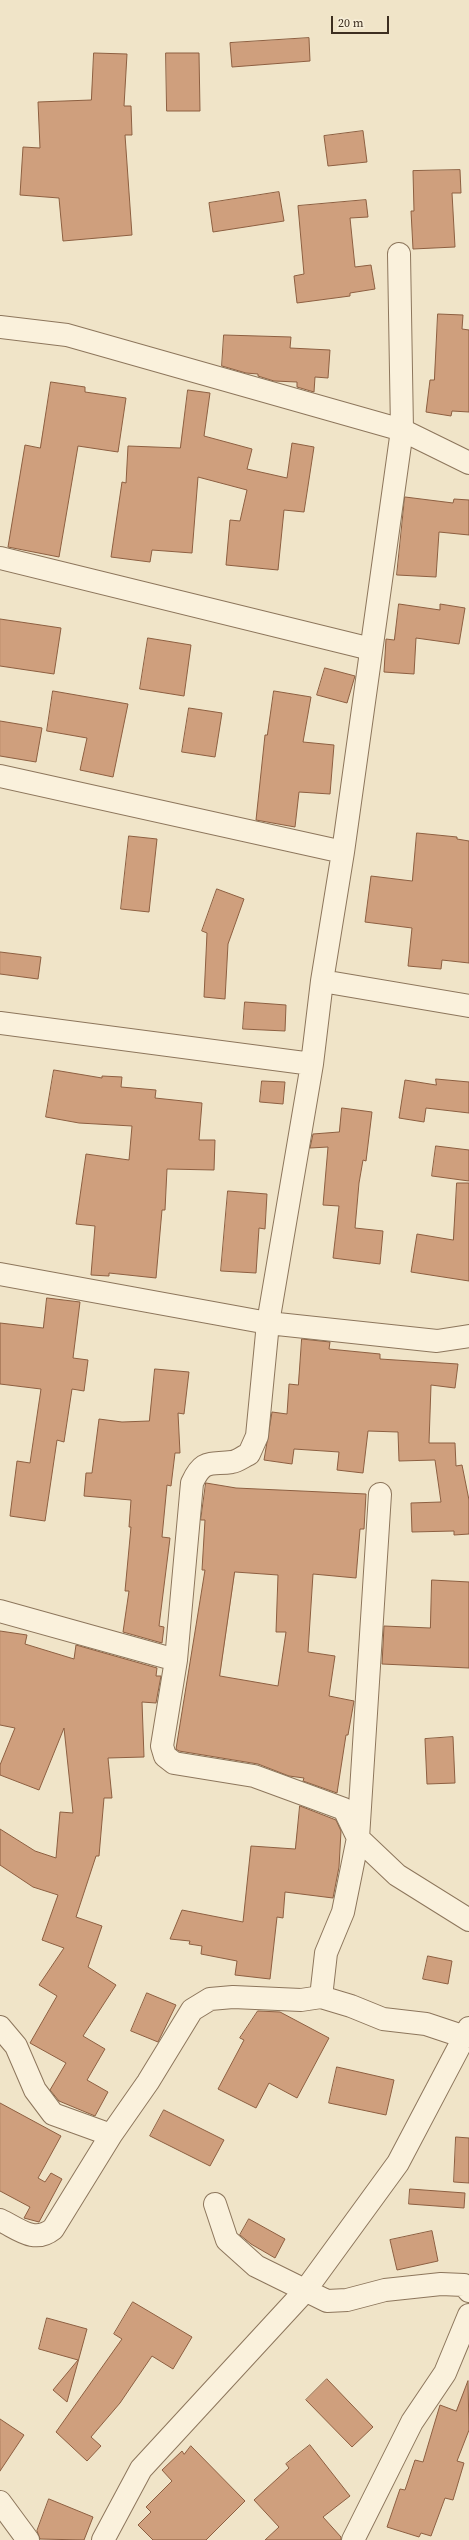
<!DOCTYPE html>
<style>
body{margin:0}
#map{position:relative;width:469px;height:2540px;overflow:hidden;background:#f0e4c8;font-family:"Source Serif 4",serif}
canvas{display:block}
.scale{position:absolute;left:331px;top:16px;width:58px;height:18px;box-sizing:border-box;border:2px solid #3d2e20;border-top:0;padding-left:5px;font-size:12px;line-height:14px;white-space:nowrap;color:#3d2e20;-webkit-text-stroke:3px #f7eed8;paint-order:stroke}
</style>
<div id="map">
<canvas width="469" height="2540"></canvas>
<div class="scale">20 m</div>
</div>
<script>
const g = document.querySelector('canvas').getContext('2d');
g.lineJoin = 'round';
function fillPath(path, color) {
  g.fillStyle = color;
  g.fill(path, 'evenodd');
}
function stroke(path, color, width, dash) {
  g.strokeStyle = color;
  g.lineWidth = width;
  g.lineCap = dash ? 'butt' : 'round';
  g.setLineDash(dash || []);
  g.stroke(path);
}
const building = new Path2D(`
 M309,38l1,23 -78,6 -2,-24z
 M94,53l33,1 -3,52h7l1,29h-7l7,100 -69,6 -4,-43 -39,-3 3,-48 17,1 -2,-46 53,-2z
 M166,53h33l1,58h-33z
 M363,131l4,31 -39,4 -4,-30z
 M460,170l1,23h-9l3,54 -42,2 -2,-38h3l-1,-40z
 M279,192l5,29 -71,11 -4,-29z
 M366,200l2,17 -18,1 5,49 16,-2 4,24 -25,4v3l-53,7 -3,-27 10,-2 -6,-68z
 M438,314l25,1 -1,14 7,1v82l-17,-1 -1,5 -25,-4 4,-32h4z
 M224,335l67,2 -1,11 40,2 -2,28 -13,-1 -1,15 -17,-5v-5l-23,-1 -16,-5v-2l-12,-1 -24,-7z
 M51,382l34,5v5l41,6 -8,54 -40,-6 -19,111 -51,-10 17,-102 15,3z
 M188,390l22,3 -6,43 48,13 -5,20 40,9 5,-35 22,4 -10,65 -20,-2 -6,60 -52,-5 4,-45 10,1 7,-31 -49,-13 -6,76 -40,-3 -2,12 -39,-5 11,-75 4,1 2,-37 52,2z
 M405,497l48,6 1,-4 15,1v35l-30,-3 -3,45 -39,-2z
 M399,604l41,6v-6l25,4 -6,36 -43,-6 -2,36 -30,-2 2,-33 8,1z
 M0,619l61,9 -7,46 -54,-8z
 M148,638l43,7 -7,51 -44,-7z
 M325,668l30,8 -8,27 -30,-8z
 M53,691l75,13 -15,73 -33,-7 7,-32 -40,-7z
 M274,691l37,6 -8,45 31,3 -4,49 -31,-2 -4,35 -39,-7 9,-85h2z
 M189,708l33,5 -7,44 -33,-5z
 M0,721l42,7 -6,34 -36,-6z
 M417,833l40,4v2l12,2v122l-27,-3 -1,9 -33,-3 4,-38 -47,-6 6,-46 41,5z
 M129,836l28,3 -8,73 -28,-3z
 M217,889l27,10 -16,45 -3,55 -21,-2 3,-64 -5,-2z
 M0,952l41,5 -3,22 -38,-5z
 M245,1002l41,3 -1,26 -42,-2z
 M54,1070l48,8v-2l20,1 -1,10 35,3 -1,8 47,5 -3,37h16l-1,30 -47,-1 -2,41h-3l-6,68 -47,-5v3l-18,-1 4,-49 -19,-2 10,-70 43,6 3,-34 -53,-3 -33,-6z
 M436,1079l33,3v31l-43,-5 -2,14 -25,-4 6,-38 31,5z
 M262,1081l23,1 -2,22 -23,-2z
 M342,1108l30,4 -6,49 -3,-1 -4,23 -4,45 28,3 -3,33 -47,-6 6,-52 -16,-1 5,-58 -18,1 3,-14 26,-2z
 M436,1146l33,4v31l-37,-5z
 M457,1183h12v98l-58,-9 6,-38 36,6z
 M228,1191l39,3 -2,35 -6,-1 -3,45 -35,-2z
 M47,1298l33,4 -7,56 15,2 -4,31 -12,-2 -8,53 -7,-2 -12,81 -35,-5 7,-55 13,2 11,-74 -41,-5v-61l43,5z
 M302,1339l28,3 -1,7 51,5v5l78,5 -3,24 -24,-3 -2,58h26l1,23 6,-1 7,35v34l-15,1v-4l-42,1 -1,-29 30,-1 -6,-42 -36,1 -1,-29 -30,-1 -5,42 -26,-3 2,-18 -45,-3 -2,15 -28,-4 8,-48 15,2 2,-30 9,1z
 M155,1369l34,3 -5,42 -6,-1 2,40h-5l-4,33 -4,-1 -5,52 8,1 -11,88 5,1 -2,16 -39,-11 6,-41h-4l6,-64h-2l2,-27 -47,-4 2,-23h6l7,-54 23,3 27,-1z
 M206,1483l30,5 130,6 -2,35h-4l-4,49 -43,-4 -5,78 27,4 -6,40 25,5 -6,34h-2l-9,58 -34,-12 1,-3 -15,-2 -31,-12 -79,-13 -3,-2 29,-179h-3l3,-50h-4zM235,1572l43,3 -2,57h10l-8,54 -58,-10z
 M432,1580l37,2v86l-87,-4 2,-38 46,2z
 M0,1631l27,4 -2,9 49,15 2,-14 81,23 -1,8h5l-5,27 -14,-1 2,55 -36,1 4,40h-8l-5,58h-3l-20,61 26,9 -14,41 28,18 -33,51 22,13 -18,31 21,12 -13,24 -36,-15 -9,-11 16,-27 -36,-20 27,-47 -18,-11 25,-37 -22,-8 16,-45 -25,-8 -33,-22v-36l35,22 21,7 4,-46 13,1 -9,-85 -25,62 -39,-15v-10l15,-37 -15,-3z
 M453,1737l2,46 -28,1 -2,-45z
 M300,1806l36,14 5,11 -2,36 -6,31 -48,-6 -2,26 -6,-1 -7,62 -35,-4 2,-14 -36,-7 1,-8 -13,-2 1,-3 -20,-2 12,-29 61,12 8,-76 44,3z
 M428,1956l24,5 -4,23 -25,-5z
 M147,1993l29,12 -18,37 -27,-11z
 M258,2011l22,1 49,26 -32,60 -28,-15 -13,25 -38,-19 26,-49 -4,-2z
 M337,2067l57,13 -8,35 -57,-12z
 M0,2103l61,33 -23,42 7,4 6,-9 11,6 -23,43 -15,-4 6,-11 -30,-16z
 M164,2110l60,30 -14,26 -60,-30z
 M456,2137l13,1v45l-15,-1z
 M410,2189l55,4 -1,15 -55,-4z
 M249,2219l36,20 -10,19 -24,-14 -11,-9z
 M432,2231l6,30 -41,9 -7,-30z
 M133,2302l59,35 -19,32 -21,-13 -32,47 -29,34 10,9 -14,15 -31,-29 66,-93 -8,-5z
 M47,2318l40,11 -20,73 -14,-12 25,-30 -39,-11z
 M327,2379l46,48 -21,20 -46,-47z
 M468,2381l1,49 -12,31 7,2 -11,37 -8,-2 -14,38 -10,-3 -2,4 -32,-10 13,-38 5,1 10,-30 8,2 17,-57 16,6z
 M0,2419l24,16 -24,36z
 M310,2445l40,51 -27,21 18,20v3h-76l14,-13 -25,-27 35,-32 -3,-4z
 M191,2446l54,55 -39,39h-53l-15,-15 13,-13 -5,-5 26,-26 -10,-11 20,-19 2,3z
 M49,2499l44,18 -9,23 -44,-1 -3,-8z`);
fillPath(building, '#cf9f7d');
stroke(building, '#8d5f41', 1);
const minor = new Path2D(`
 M0,327l67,8 335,95 67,33
 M0,558l371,91
 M0,776l343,76 59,-422 -3,-176
 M343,852l-21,129 -10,83 -44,259 -11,113 -8,18c-5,2 -11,7 -17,8 -23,3 -29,-3 -40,21l-16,177 -14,86 3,10 9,7 80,13 90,33 14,29 39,37 72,45
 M322,981l147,25
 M0,1023l312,41
 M0,1274l268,49 169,18 32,-5
 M0,1611l176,49
 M321,1997l30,9 32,13 43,5 39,13
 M0,2027l16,19 19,44 18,24 58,21 37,-53 44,-72 18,-11 23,-2 68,3 20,-3 5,-44 17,-41 15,-74 22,-344
 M215,2204l12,36 29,26 71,35 20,-1 38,-10 56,-6 23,1 5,6
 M0,2220c19,9 34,24 53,9l58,-94
 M0,2502l28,38
 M103,2540l38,-71 163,-177 94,-129 71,-135
 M353,2540l59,-118 33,-49 24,-58`);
stroke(minor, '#8d765c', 24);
stroke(minor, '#faf1dc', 22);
</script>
